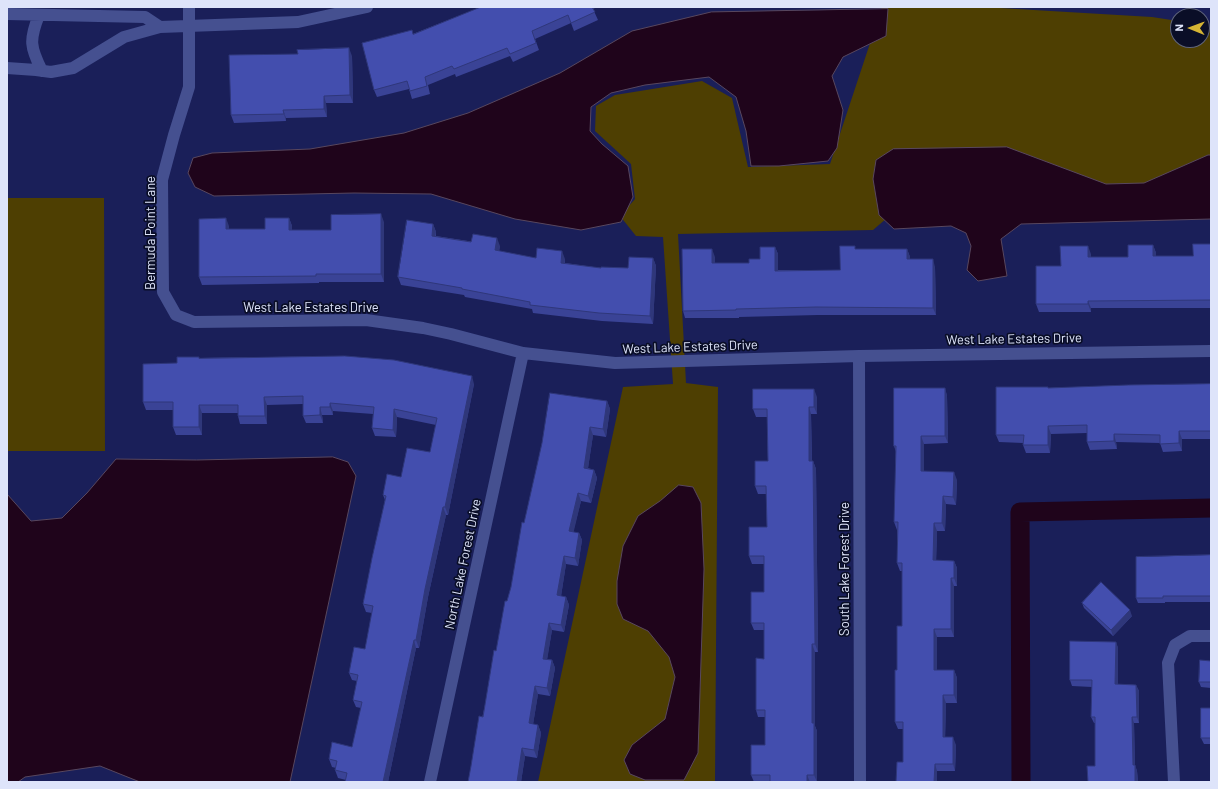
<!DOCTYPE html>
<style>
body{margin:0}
#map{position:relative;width:1218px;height:789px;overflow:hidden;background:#1a1f59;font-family:Barlow,sans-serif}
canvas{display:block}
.frame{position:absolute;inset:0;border:8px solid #dee4fa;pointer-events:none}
.north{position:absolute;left:1170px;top:8px;width:40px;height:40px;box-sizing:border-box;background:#0a0e27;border:1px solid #5f647b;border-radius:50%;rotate:271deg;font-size:11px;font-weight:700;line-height:16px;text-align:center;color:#dee4fa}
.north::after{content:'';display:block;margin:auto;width:14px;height:18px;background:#d6b534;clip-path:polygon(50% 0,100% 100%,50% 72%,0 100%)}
</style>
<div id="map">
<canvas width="1218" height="789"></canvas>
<div class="frame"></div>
<div class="north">N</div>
</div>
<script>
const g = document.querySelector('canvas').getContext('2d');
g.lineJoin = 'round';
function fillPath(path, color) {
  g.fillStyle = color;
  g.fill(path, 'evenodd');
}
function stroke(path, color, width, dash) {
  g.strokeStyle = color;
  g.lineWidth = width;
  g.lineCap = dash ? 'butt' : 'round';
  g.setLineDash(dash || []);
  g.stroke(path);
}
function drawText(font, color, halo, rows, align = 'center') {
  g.font = font + ' Barlow,sans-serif';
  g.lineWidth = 3.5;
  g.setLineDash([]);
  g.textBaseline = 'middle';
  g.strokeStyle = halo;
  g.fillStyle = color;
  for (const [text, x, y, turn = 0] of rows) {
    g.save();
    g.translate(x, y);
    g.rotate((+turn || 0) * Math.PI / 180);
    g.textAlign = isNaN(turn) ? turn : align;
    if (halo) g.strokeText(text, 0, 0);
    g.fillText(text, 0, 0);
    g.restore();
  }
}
fillPath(new Path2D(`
 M882,7h101l169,10 26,4v19h24v-14l9,1v190l-324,1 -14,12 -195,4 8,149 32,4 -3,395h-177l85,-395 50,-3 -10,-147 -27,-1 -16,-20 15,-17 -4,-35 -36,-33 1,-25 19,-11 87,-14 30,17 16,69 82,-3z
 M7,198h97l1,253h-98z`), '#4e3f02');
const water = new Path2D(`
 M888,9l-2,27 -43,21 -11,19 11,34 -6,38 -9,13 -49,5h-28l-5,-35 -10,-34 -27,-20 -64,8 -34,8 -20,14 -1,24 12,13 26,22 5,31 -12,25 -40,8 -66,-11 -84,-25 -77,-1 -140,3 -19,-9 -7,-14 5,-15 19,-5 98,-4 94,-16 64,-20 92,-40 72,-42 79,-19z
 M1007,147l99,37 38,-1 64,-28h3v64l-190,5 -20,15 6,37 -29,5 -11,-11 4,-24 -5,-13 -15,-7 -57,3 -15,-14 -6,-36 3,-19 17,-11z
 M333,457l15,5 8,14 -66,306h-150l-40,-16 -75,11 -7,5h-11v-288l24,27 31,-3 25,-25 29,-34 80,1z
 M679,485l14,2 8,16 3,66 -6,184 -14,27h-39l-15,-6 -6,-14 8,-15 33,-26 10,-42 -6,-20 -21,-26 -25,-12 -6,-15v-23l6,-35 15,-30 22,-15z`);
fillPath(water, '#1f041b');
stroke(water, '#58475e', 1);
stroke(new Path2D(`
 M1021,782l-1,-270 191,-4`), '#1f041b', 19);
stroke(new Path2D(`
 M189,7v80l-15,48 -12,45 1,112 13,23 18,7 172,-2 57,8 28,6 72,19 92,10 244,-7 352,-5
 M7,14l138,3 15,10
 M39,15c-10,25 -9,32 3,56
 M7,68l29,2 15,2 22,-4 51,-31 36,-10 138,-5 69,-15
 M859,356l1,426
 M430,782l93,-429
 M1174,782l-6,-119 7,-18 15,-9h21`), '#455090', 12);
fillPath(new Path2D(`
 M481,7h116l-4,2 5,11 -24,11 -3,-8 -36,16 4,11 -26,12 -3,-6 -54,21 -1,-3 -27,11 2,9 -18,5 -3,-10 -32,8 -3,-7 40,-56z
 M352,56l1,47h-27l1,14 -41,1v3l-52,2 -3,-8z
 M289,218l3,8v4h39l53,-8v60h-65v1l-117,2 -3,-8 30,-51v3h36z
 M433,224l3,8v4l64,10 -1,5 37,7 29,1v4l36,5h27l25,-10 3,8 -3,58 -51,-3 -69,-8 -1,-4 -67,-12 -1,-2 -63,-10 -3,-8z
 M1211,244v64h-120v4h-52l-3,-8 25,-38 30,-12v3h37l25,-12 3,8v3h37z
 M775,247l3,7v16h62l16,-21h51l3,8v2l25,8 1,48h-118l-79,2v1h-54l-2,-7 32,-54v6h34l11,-4z
 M199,358l275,26 -26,131h-2l-18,82 -9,51h-3l-28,134h-43l1,-2 -8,-2 -3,-8 1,-2 -4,-1 -3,-8 23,-12 9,-39 -5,-1 -3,-7 4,-19 -5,-1 -3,-7 16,-24 7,-36 -6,-1 -3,-8 22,-104 -2,-5 18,-18 29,-25 6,-27 -39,-8 -1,20 -21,-1 -3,-8 1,-14 -40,-3v4h-11l1,8h-17l-3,-7v-12l-36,1v19h-27l-2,-8v-3h-36v22h-26l-3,-8v-17h-27l-3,-8 34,-39z
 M1211,384v55h-29v12l-19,1 -3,-9 -44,-1 1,7 -27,1 -3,-8v-9l-36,1 -1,19h-24l-3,-8v-2l-24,-1 -3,-7 52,-47z
 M945,388l2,8 1,47 -24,1v27l33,9 -1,25 -10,-1 -1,27h-8l-1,29 18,1 3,7v18h-3v51h-17v33h17l3,8v25h-11l-1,34 11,8 -1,26h-18v11h-41l7,-20v-33h-5l-3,-7 2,-52 5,-44v-55h-2l-3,-8v-33l-3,-8 2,-70 -2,-6z
 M817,397v17h-6l1,47h1l3,8 2,183h-3v74l2,5v51h-63l-3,-7 14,-30v-28h-7l-2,-7 8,-51v-29h-10l-3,-7 13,-31v-28h-12l-3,-8 18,-29 -1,-33h-8l-3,-8 13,-25 -1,-44h-11l-3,-8z
 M607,401l3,8 -4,28 -13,-2 -5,33 6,2 3,8 -6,25 -10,-2 -8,31 6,1 3,7 -4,26 -12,-2 -5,32 5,1 3,8 -5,27 -12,-2 -5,29 5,1 3,8 -5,28 -12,-2 -5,30 5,1 3,8 -4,25 -12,-2 -4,26h-53l43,-195 13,-64z
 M1211,555v47h-46v1h-27l-2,-5z
 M1082,603l50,13 -19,20 -29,-28z
 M1116,642l2,6v36l18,1 3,6v32h-5l1,42 2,6 1,11h-50l7,-16v-43h-1l-3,-6 1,-30 -20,-1 -2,-6z
 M1211,661v27l-10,-1 -2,-5z
 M1211,708v36h-7l-3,-6z`), '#3a4396');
fillPath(new Path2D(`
 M349,48l3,8 1,47 -3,-8z
 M324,96l2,7 1,14 -3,-8z
 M283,110l3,8v3l-2,-7z
 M381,214l3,8v60l-3,-8z
 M226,218l3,8v11l-3,-8z
 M289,218l3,8v12l-3,-8z
 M433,224l3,8 -2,11 -2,-7z
 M497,238l3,8 -2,12 -3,-8z
 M1153,245l3,8v11l-3,-8z
 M1088,246l3,8v10l-3,-7z
 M775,247l3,7v24l-3,-7z
 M712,249l3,8v14l-3,-8z
 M907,249l3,8v10l-3,-8z
 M562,251l3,8 -1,12 -3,-8z
 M653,258l3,8 -3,58 -3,-8z
 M933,259l2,8 1,48 -3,-7z
 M1088,301l3,7v4l-3,-8z
 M472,376l2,8 -26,131 -3,-8z
 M945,388l2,8 1,47 -3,-7z
 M814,389l3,8v17l-3,-7z
 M264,397l3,8v19l-2,-8z
 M607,401l3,8 -4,28 -3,-8z
 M330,403l3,8v4l-3,-8z
 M199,405l3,8v22l-3,-8z
 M320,407l2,8 1,8 -3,-8z
 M809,407l2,7 1,55 -3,-8z
 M394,409l3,8 -1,20 -3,-7z
 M1048,426l3,8 -1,19 -2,-8z
 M590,427l3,8 -6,40 -3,-7z
 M1179,431l3,8v12l-3,-8z
 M1114,434l2,8 1,7 -3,-8z
 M921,436l3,8v35l-3,-8z
 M813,461l3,8 2,183 -3,-8z
 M594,470l3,8 -6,25 -3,-7z
 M954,472l3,8 -1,25 -3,-8z
 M578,493l3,8 -9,38 -3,-8z
 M943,496l3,8 -1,27 -3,-8z
 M443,507l3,8 -18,82 -9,51 -3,-8 9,-51z
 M934,523l3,8 -1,37 -3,-8z
 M579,533l3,7 -4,26 -3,-8z
 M564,556l2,8 -6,39 -3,-8z
 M954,561l3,7v18l-3,-8z
 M951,578l3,8v51l-3,-8z
 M566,597l3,8 -5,27 -3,-7z
 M1130,610l2,6 -19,20 -2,-6z
 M549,623l3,7 -6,37 -3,-8z
 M934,629l3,8v41l-3,-8z
 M414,640l2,8 -28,134h-5z
 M1116,642l2,6v43l-3,-7z
 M812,644l3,8v74l2,5v51l-3,-7 -2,-52z
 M552,660l3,8 -5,28 -3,-8z
 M954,670l3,8v25l-3,-8z
 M1136,685l3,6v32l-2,-6z
 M535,686l3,8 -6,37 -3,-8z
 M943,695l3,8 -1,42 -2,-8z
 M1132,717l2,6 1,48 -2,-6z
 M538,725l3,8 -4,25 -3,-8z
 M953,737l3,8 -1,26 -2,-7z
 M522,748l3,8 -4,26h-4z
 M935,764l2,7v11h-3z
 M1135,765l2,6 1,11h-3z
 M807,775l3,7h-3z`), '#2f377a');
const building = new Path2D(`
 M481,7h111l3,5 -24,11 -3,-8 -36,16 4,12 -26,11 -3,-6 -53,21 -2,-3 -27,11 2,9 -17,5 -3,-10 -33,9 -12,-47 50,-13 1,4z
 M349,48l1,47 -26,1v13l-41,1 1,4 -53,1 -2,-60 69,-1 -1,-4z
 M381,214v60h-65v2l-117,1v-58l27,-1v11h39v-11h24v12h42v-15z
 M407,220l26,4 -1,12 39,6 2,-8 24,4 -2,12 41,8 1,-10 25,3 -1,12 40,5v-1l27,1 1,-11 24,1 -3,58 -51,-3 -69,-8v-3l-68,-13v-1l-64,-11z
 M1193,244h18v56l-123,1v3h-52v-38h25l-1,-20h28v11h40v-12h25v11h40z
 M840,246h15v3h52v10h26v49l-117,-1 -80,2v1l-53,1 -1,-62h30v14h37v-4h11v-12h15v24l65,-1z
 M345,356l49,4 78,16 -27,131h-2l-18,82 -9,51h-2l-31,142h-38l2,-9 -12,-3 2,-9 -8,-2 3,-17 20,5 10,-45 -9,-2 5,-25 -9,-2 5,-26 11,2 8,-43 -10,-2 9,-46 14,-62 -3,-1 4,-21 14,3 6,-29 23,4 7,-34 -43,-9 -1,21 -21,-2 2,-21 -44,-4v4h-10v8l-17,1v-20l-39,1 1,19h-27v-11h-39v22h-26v-25h-30v-38l34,-1v-6h22v1z
 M1211,384v47h-32v12l-19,1v-9l-46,-1v7l-27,1v-17l-39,1v19h-25l1,-10h-28v-48h52v1l80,-3z
 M894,388h51v48h-24v35l33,1 -1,25 -10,-1 -1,27h-8l-1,37 21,1v17h-3v51h-17v41h20v25h-11v42h10v27h-18l-1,18h-38l1,-20h6v-40h-8v-52h2v-44h5v-63h-5l1,-41h-4l2,-76h-2z
 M753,389h61v18h-5v54h4l2,183h-3v79h2v52h-7v7h-37v-7h-19v-30h14v-35h-9v-52l8,1v-36h-13v-31h13v-36h-15v-29h18l-1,-41h-11v-25h13l-1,-52h-14z
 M550,393l57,8 -4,28 -13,-2 -6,41 10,2 -6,26 -10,-3 -9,38 10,2 -4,25 -11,-2 -7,39 9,2 -5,28 -12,-2 -6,36 9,1 -5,28 -12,-2 -6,37 9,2 -4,25 -12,-2 -5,34h-49l3,-16 8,-50 4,1 11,-67 2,1 9,-50h2l4,-14 11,-65 2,1 18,-80z
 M1211,555v41h-48v2h-27v-41z
 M1101,582l29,28 -19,20 -29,-27z
 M1070,641l46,1 -1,42 21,1 1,32h-5l1,48h2v17h-47l-1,-16h8v-49h-4l1,-37h-22z
 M1200,660l11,1v21h-12z
 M1201,708h10v30h-10z`);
fillPath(building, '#434eae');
stroke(building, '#2f377a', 1);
drawText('13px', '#dee4fa', '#0a0e27', [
 ["Bermuda Point Lane",151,233,-90],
 ["West Lake Estates Drive",311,308],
 ["West Lake Estates Drive",1014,339,-1],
 ["West Lake Estates Drive",690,347,-2],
 ["North Lake Forest Drive",463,564,-78],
 ["South Lake Forest Drive",845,569,-90]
]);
</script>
